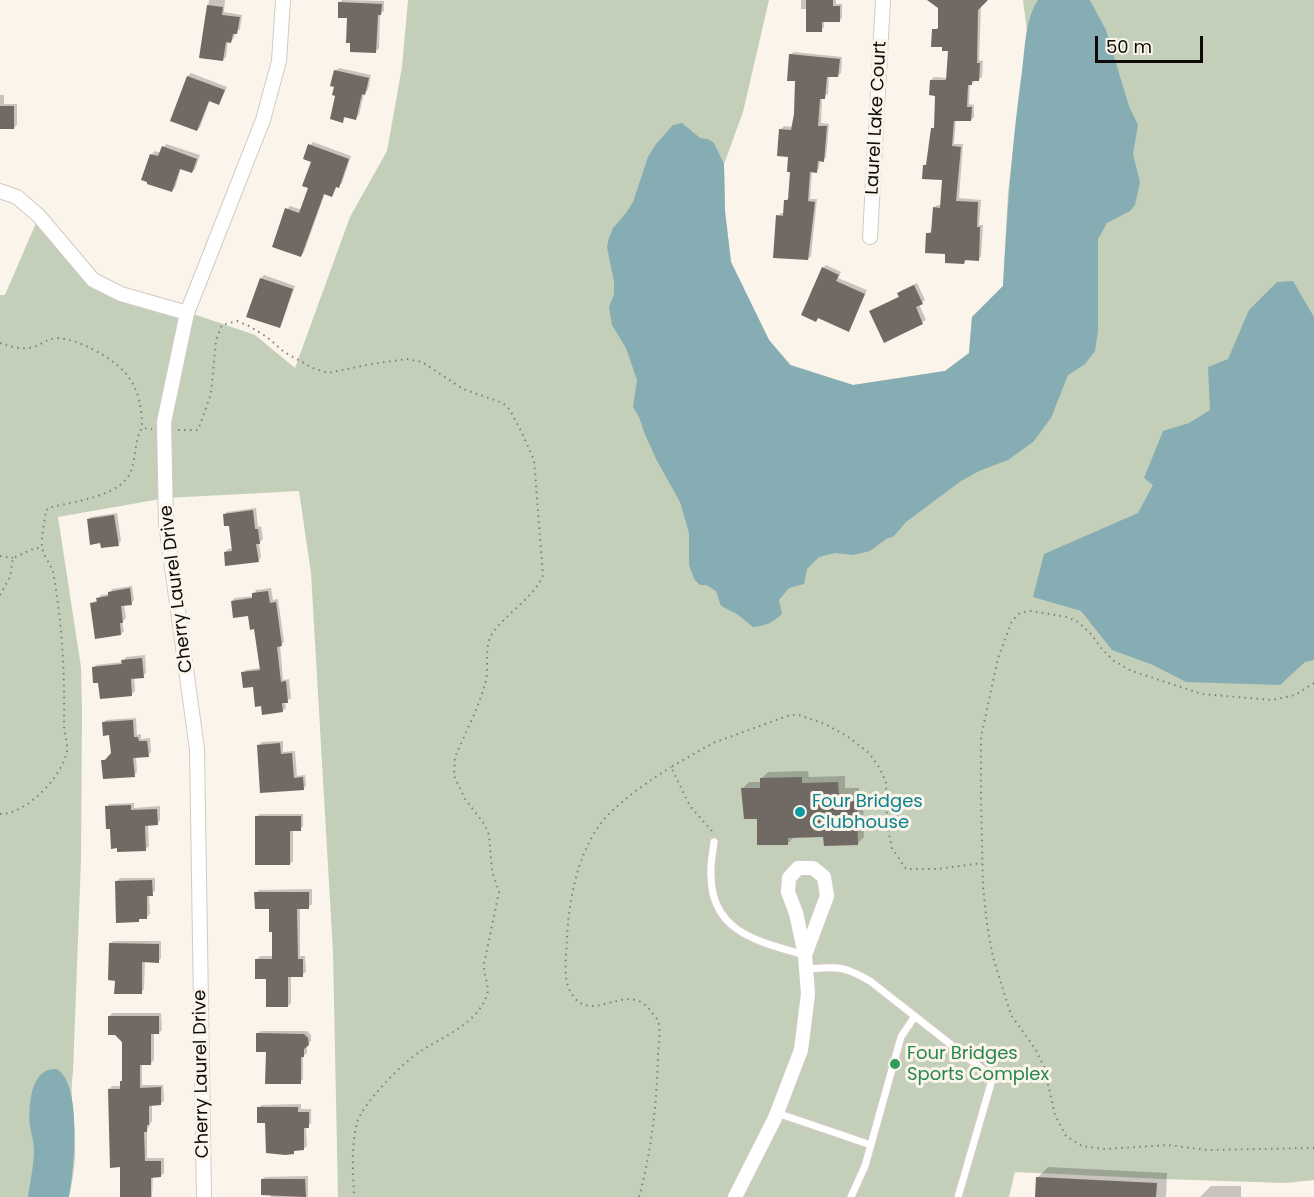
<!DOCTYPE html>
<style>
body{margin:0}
#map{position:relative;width:1314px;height:1197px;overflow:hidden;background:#faf4eb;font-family:Poppins,sans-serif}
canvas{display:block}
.scale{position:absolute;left:1095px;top:36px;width:108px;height:27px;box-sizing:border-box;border:3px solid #0d0b08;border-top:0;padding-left:8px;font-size:18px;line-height:21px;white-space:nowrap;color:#0d0b08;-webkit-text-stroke:4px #faf4eb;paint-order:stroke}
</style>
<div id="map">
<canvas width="1314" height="1197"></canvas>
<div class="scale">50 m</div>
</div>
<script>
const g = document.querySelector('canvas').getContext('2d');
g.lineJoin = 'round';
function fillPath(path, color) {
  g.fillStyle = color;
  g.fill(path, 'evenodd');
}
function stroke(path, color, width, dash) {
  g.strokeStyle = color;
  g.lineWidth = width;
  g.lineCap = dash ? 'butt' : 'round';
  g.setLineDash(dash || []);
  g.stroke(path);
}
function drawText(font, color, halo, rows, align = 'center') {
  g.font = font + ' Poppins,sans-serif';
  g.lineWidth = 6;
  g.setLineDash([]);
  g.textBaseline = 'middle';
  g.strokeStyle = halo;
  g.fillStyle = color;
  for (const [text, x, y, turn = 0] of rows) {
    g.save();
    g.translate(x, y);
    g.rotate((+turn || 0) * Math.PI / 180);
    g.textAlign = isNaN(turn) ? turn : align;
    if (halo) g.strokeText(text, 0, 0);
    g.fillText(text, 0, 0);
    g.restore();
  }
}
fillPath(new Path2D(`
 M408,0h361l-26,112 -19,52 1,47 6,51 38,78 22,25 62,20 92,-14 24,-18 3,-36 31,-31 5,-93 19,-162 -4,-31h291v1180l-29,3 -122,-4 -148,-7 -6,25h-671l-5,-245 -22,-379 -12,-82 -133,7 -108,19 23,150 1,44 -1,149 -8,212c-4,24 2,46 2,69 1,19 -2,38 -6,56h-69v-902h5l34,-79 54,64 162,55 40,33 55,-151 37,-66 15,-84z`), '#c4cfb9');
fillPath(new Path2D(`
 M1038,0h51l2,2 15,28 23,76 9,19 -5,29 7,28 -5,23 -5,6 -23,12 -9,16v92l-3,20 -10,13 -17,11 -17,43 -18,24 -25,18 -29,11 -18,10 -55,41 -12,14 -8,3 -16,12 -17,4 -18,-2 -16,4 -12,12 -3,15 -15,4 -10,12 3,14c-10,9 -16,12 -29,13l-16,-13 -16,-8 -5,-15 -10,-6h-6l-6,-6 -5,-14v-32l-9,-31 -24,-43 -12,-27 -5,-15 -6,-10 4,-27 -11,-32 -14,-23 -3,-18 5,-13v-12l-7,-35 2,-9 4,-10 13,-15 7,-11 15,-45 8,-13 17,-19 9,-2 18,15 8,1 6,4 10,21 1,47 6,51 38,78 21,25 63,20 92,-14 24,-18 3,-36 31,-31c4,-72 9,-143 19,-215 3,-22 3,-52 16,-71z
 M1293,281l21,36v343l-9,2 -25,23 -94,-3 -33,-17 -41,-15 -31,-39 -48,-14 11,-43 94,-41 15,-28 -9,-7 19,-47 26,-8 21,-13 -2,-43 20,-8 21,-49 28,-28z
 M56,1069c27,12 18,103 13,128h-41c2,-15 6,-32 6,-47 0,-8 -3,-16 -4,-24 -2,-18 0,-59 26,-57z`), '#86adb3');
fillPath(new Path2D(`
 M209,0h16l-1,12 18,3 -2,14 -5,3 -1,6 -3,3h-3l-2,16 -3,3 -22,-3z
 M342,0l42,1v10l-4,3 -1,34 -3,3 -28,-35 -8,-13z
 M801,0h35v4h6v14l-3,3 -15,-1v7l-3,4 -13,-22h-7z
 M935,0h52l-6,6 -2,54 4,1 -1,16 -12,7 -1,20 5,1v12l-3,3 -15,-1 -2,25h9l-4,54 22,2 -2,25h4l-2,31 -3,4 -11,-1 -3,3 -17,-10 -19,-19 5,-3 1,-22 3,-3h5l1,-26 -18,-13 3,-4 4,-33 3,-3 2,-32 -6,-14 3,-3 14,1 2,-29 -17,-19 6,-3v-19z
 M794,52l48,5 -1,16 -3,3 -9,-1 -1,19 -6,3 -1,26 8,1 -3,33 -3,3h-3l-1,8 -3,4 -4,-1 -2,28h7l-6,57 -3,3 -30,-43 3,-3h4l1,-13 4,-3 2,-26 -11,-42 3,-3 9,1 4,-47 -7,-25z
 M339,68l32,7 -3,15 -4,3 -5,22 -3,3 -10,-2 -4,5 -5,-26 -2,-24z
 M191,73l36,14 -8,16 -9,-3 -10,27 -3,3 -25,-10 16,-44z
 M0,95h4v9h13v21l-3,3 -14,1z
 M313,142l38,14 -9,27 -5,3 -5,9 -7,-2 -21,59 -3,4 -14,-47 3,-3 12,4 8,-23 3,-26 -3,-16z
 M166,144l34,11 -5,14 -3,3 -11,-4 -6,20 -4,3 -28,-12 9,-25 3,-3 6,2z
 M826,265l15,7 -3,6 29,12 -19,40 -29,-13 -3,3 7,-52z
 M264,275l31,11 -13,37 -3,4 -18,-49z
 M917,283l8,17 -6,4 7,16 -42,21 -14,-30 30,-15 -1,-3 3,-3z
 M256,508l2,19 3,-1 2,13 -4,4 2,14 -3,4 -33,-9 3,-3 6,-1 -3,-24 -7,-9 3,-3z
 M117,513l4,28 -3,3 -17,-3 -13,-21 3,-3z
 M132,586l2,14 -3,3 -7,2 2,13 -4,4 2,9 -3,3 -30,-31 7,-3 3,-5 9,-1 2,-5z
 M271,588l2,12 5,-1 6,43 -4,3 3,35 6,-1 2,19 -6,4 1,6 -4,3 -20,-7 -8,-19 -11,-12 3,-3 15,-2 -6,-41 -6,-13 -17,-13 3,-3 19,-2 2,-6z
 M145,655l1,18 -3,3 -9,1 1,14 -3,3 -33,-13 -6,-13 3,-3 27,-3 3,-5z
 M136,718l1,17 4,-1v5l9,-1 1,14 -3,3 -12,2 1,15 -3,3 -31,-14 10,-8 -2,-20 -8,-10 3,-3z
 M283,741v11l12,-1 2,25 8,-1 1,11 -3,3 -44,-44 3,-3z
 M808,771l1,6 36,-1v12h14v7h4l1,42 -7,7 -32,-9 -30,1 -7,7 -30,-26 -16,-28 7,-7h12v-3l7,-7z
 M134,803v5l26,-2v14l-3,4h-9l1,22 -3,3 -35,-21 -5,-21 4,-3z
 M260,814h43v12l-3,4h-7v31l-3,3 -34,-47z
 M120,878h35v13l-6,3 1,20 -3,3h-6l-3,4 -21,-40z
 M312,889v15l-4,3h-8v49h5l1,16 -4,3h-11v28l-3,3 -31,-47 3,-3h13v-25l-3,-23 -14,-15 3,-3z
 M113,941h48v17l-3,3h-13l-1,28 -3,4 -25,-14 -6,-35z
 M112,1013h49l1,17 -3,3h-5v27l-3,3h-9v22h21l1,16 -4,3h-8v17l-5,9v28h17v15l-3,3h-8l-1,21h-30l-1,-31 -12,-77 3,-3h9l2,-6v-38l-14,-25z
 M261,1031h46l4,4v6l-4,4v8l-4,3v23l-3,3 -33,-32 -10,-16z
 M301,1104v5h10v14l-5,4 1,19 -4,3h-7l-3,3 -26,-31 -9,-13 4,-3z
 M1048,1167l119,6 -1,24h-129v-19z
 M308,1176v21h-37l-9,-17 3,-3z
 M1211,1186h30v11h-41z`), '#0003');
fillPath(new Path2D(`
 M806,0h27v6h7v16h-18v10h-16z
 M927,0h61l-10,10 -1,53h3l-1,18h-7v4h-4l-1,22h5l-1,14h-17l-2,25 9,1 -5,54 22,1 -1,25h3l-1,34 -14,-1 -1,4 -19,-1v-9l-20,-1 1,-20h5l2,-26 7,1 2,-28 -20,-1 1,-14h3l5,-37h3l1,-32 -6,-1 1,-15h16l2,-29h-6v-4h-11l1,-18h6v-21z
 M338,2l44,2 -1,11h-3l-2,38 -26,-1v-9h-4l1,-25h-9z
 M207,5l16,2 -1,8 18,2 -3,17h-4l-2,9 -5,-1 -3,19 -24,-3z
 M789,54l51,5 -2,18h-11l-2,22h-5l-2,27h9l-3,36 -6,-1 -1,12 -7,-1 -2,29 7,1 -7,58 -35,-2 3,-43 7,1 1,-16h4l2,-28h-3l1,-15 -11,-1 2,-27 12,1 3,-16 1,-33h-8z
 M334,70l35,8 -4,17 -3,-1 -6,26 -12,-3 -1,6 -13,-4 5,-23 -3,-1 2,-8 -4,-1z
 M187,76l38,14 -6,15 -10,-4 -12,30 -27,-10z
 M0,106h14v23h-14z
 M308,144l41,15 -10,29 -3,-1 -4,10 -8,-3 -23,63 -29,-10 13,-39 14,5 9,-25 -6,-2 9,-24 -8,-3z
 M162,146l35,13 -5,14 -12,-4 -8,23 -25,-8v-2l-6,-2 9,-26 8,2z
 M822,267l17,8 -3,6 29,13 -16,38 -31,-14 -2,4 -15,-7z
 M260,278l33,11 -13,39 -34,-11z
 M914,285l9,19 -7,3 7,17 -39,19 -15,-32 30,-14 -2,-4z
 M253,510l2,19h3l2,15h-4l3,18 -34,4 -1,-14 8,-1 -3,-25h-5l-1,-12z
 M114,515l5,31 -18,2 -1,-5 -10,2 -3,-26z
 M130,588l2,17 -11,1 2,17h-3l1,12 -26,4 -5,-36 7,-1 -1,-4 12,-2v-4z
 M268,591l2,12 6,-1 6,44 -5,1 4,35 5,-1 2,22h-6l1,9 -21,3 -1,-9 -6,1 -2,-20 -10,1 -2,-16 19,-2 -6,-41 -4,1 -2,-14 -15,2 -2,-17 21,-3v-5z
 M142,658l2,20 -13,1 1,17 -32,3 -2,-16h-5l-1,-16 30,-3 -1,-4z
 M133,720l1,17h4l1,4h8l2,16 -16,1 2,19 -32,2 -2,-19h4l6,-7 -2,-18 -6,1 -1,-14z
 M280,743l1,11 11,-1 2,25 9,-1 1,13 -44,3 -3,-48z
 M802,777v6l36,-1 1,13 14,-1v7h4l1,44 -34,1 -1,-9 -35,1v7h-31v-26h-13l-3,-31h19v-10z
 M131,805v5l26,-1 1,16 -13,1 1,25 -29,1v-4l-6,1 -1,-20h-4l-1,-23z
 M255,816h46v15h-11v34h-35z
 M152,880l1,16h-6v23h-8v3l-23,1 -1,-42z
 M254,892h55v17h-12l1,50h5v18h-15v30h-22v-28h-11v-20h17v-27h-3v-23h-14z
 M109,943l50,1v19l-17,-1v32h-28l1,-13 -7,-1z
 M108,1016h51v18h-8v31h-11v23l21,-1v18l-12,1v19h-2v7h-3l1,29h16v16l-10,1v19h-31v-30l-10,1 -2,-79h12v-8h2v-39l-7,-7h-7z
 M256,1033l48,1 4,4 1,7 -5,4v8h-3v27h-36l1,-32h-10z
 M257,1107h41v5h11v16h-5v22l-10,1v3l-9,1 -19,-2 -1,-30h-8z
 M1036,1177l121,6 -1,14h-121z
 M261,1179h44l1,18 -45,-2z`), '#716963');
const lane = new Path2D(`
 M714,842c-1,10 -4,22 -3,33 0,58 49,67 94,80
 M806,969c32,-2 36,-4 64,12l121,95 1,4 -34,117
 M777,1113l94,32
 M851,1197l14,-31 36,-129 14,-21`);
const street = new Path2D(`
 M0,191l17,6 22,19 54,64 28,14 66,19
 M870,237l13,-237
 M204,1197l-7,-448 -31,-225 -2,-102 23,-109 76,-193 16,-59 4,-61
 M735,1197l40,-79 26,-68 7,-56 -3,-39 -9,-42 -8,-21 1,-14 9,-10h15l11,9 3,19 -22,59`);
stroke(lane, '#d1cbc3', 10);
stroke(street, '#d1cbc3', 16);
stroke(new Path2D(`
 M0,343c12,4 23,8 36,3 7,-3 14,-8 22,-8 12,1 25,6 36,12 34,18 48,37 48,78
 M178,430h20l13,-36 5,-54 6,-15 15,-4 12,5 18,11 17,15 29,16 15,5 43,-9 36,-5 15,3 41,27 40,14 7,7 12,23 12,27 9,115c-7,21 -37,38 -51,59 -9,15 -2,34 -7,50 -7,25 -20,50 -30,73l-1,19 11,23 20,26 4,10 3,36 7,21 -15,72c-1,11 6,21 3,31 -10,29 -43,41 -66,56 -17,10 -59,53 -64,72 -6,23 -4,50 -3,74
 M0,556l13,2
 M0,595l10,-18 3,-19 22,-10h7
 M1314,683l-19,12 -23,5 -70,-6 -70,-23 -18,-10 -14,-14 -8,-12 -14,-13 -11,-5 -36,-6 -11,2 -8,8 -14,37 -17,79v62l2,88 4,37 6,33 18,58 25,35 8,17 11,48 11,21 16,10 23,3 63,-4 39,5 107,-2
 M0,814c27,0 62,-37 67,-63 1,-8 -3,-18 -3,-27 1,-50 -2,-102 -11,-152 -2,-8 -10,-16 -11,-25 -1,-11 3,-25 4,-37l6,-3c24,-6 73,-11 80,-39 4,-13 3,-29 10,-40l10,1
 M712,831l-22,-25 -19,-39 42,-24 77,-28h9l26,9 22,12 22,17 10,14 7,15 1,42 5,24 14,21h31l45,-6
 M639,1197c13,-48 18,-95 19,-144 1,-10 3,-23 0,-32 -2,-4 -6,-8 -8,-11 -24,-31 -60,19 -80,-19 -7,-14 -4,-34 -3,-50 1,-41 12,-97 42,-127 18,-18 40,-33 62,-47`), '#837f79', 2, [1.5, 4.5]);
stroke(lane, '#fff', 7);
stroke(street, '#fff', 14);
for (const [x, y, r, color] of [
 [800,812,6,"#0f9aa8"],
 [895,1064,6,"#2e9e5b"]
]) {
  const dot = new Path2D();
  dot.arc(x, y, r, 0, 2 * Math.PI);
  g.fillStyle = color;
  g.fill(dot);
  stroke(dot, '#faf4eb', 2);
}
drawText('18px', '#0d0b08', '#faf4eb', [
 ["Laurel Lake Court",877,118,-87],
 ["Cherry Laurel Drive",177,589,-97],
 ["Cherry Laurel Drive",202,1074,-91]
]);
drawText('18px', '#0d838f', '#faf4eb', [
 ["Four Bridges",812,802],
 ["Clubhouse",812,823]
], 'left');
drawText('18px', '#27864d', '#faf4eb', [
 ["Four Bridges",907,1054],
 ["Sports Complex",907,1075]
], 'left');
</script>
